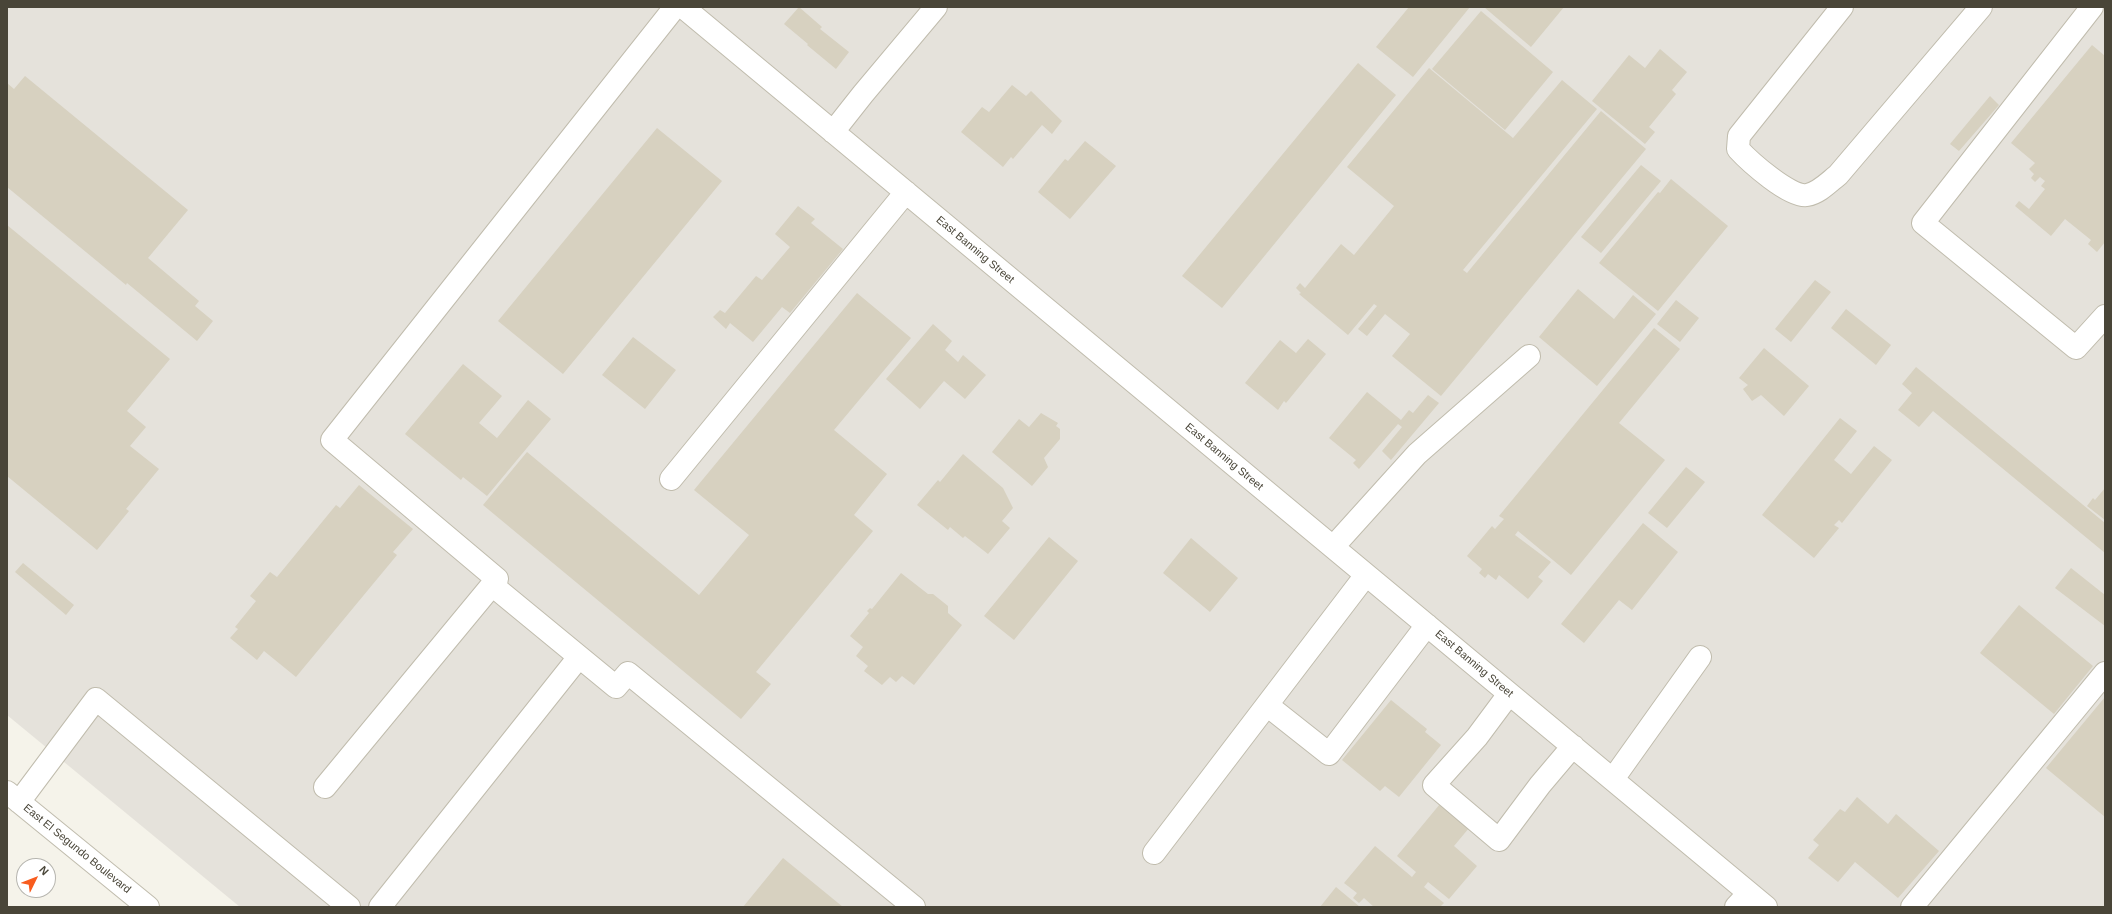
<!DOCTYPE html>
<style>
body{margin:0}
#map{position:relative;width:2112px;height:914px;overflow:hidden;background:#f5f3ea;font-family:Arial,sans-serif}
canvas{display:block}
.frame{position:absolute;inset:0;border:8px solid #494538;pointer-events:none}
.north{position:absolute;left:16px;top:858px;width:40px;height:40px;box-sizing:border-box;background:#fff;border:1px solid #b6b5af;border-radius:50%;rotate:47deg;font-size:11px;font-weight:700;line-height:16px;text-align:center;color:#494538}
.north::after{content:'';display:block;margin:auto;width:14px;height:18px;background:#f85c1e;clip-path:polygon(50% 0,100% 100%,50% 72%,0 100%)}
</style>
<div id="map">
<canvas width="2112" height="914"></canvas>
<div class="frame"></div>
<div class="north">N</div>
</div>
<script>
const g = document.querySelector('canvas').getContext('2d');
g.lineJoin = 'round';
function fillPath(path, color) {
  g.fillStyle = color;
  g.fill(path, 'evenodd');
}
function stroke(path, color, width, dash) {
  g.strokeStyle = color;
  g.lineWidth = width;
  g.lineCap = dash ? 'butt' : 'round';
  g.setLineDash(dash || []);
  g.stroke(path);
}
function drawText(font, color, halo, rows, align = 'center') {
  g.font = font + ' Arial,sans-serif';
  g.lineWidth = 4;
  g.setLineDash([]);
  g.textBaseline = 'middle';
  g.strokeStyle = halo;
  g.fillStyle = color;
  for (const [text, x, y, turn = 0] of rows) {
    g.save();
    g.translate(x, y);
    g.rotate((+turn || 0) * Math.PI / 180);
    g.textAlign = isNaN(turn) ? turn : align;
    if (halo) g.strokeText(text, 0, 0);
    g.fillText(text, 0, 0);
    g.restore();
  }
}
fillPath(new Path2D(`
 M7,7h2098v900h-1865l-233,-192z`), '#e5e2db');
fillPath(new Path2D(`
 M799,7l23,20 -2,2 29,23 -13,17 -29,-24 1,-1 -24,-20z
 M1409,7h61l-57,70 -37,-30z
 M1484,7h80l-33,40z
 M1481,11l72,61 -48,58 -73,-61z
 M2092,45l13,11v186l-8,10 -9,-8 3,-4 -26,-21 -14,17 -36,-30 4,-5 10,8 16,-20 -4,-3 4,-5 -5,-4 -5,5 -4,-4 3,-4 -5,-5 6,-6 -24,-20z
 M1660,49l27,23 -15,18 4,4 -27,33 6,5 -10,12 -53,-43 37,-46 16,13z
 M1358,63l38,32 -174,213 -40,-32z
 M1429,68l84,70 49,-58 35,29 -134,161 4,3 134,-162 45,38 -205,247 -49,-40 18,-22 -25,-20 -18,22 -9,-7 19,-23 -3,-2 -26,31 -49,-41 2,-1 -5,-5 4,-5 5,5 36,-44 13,11 40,-49 -47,-39z
 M25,76l163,134 -40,48 51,43 -4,5 18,15 -16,20 -70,-58 -1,2 -119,-98v-104l7,6z
 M1012,85l14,11 5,-5 31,30 -10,13 -10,-9 -29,34 -2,-2 -8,10 -42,-35 21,-25 7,5z
 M1990,96l9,9 -40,46 -9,-7z
 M657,128l65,53 -159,193 -65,-53z
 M1085,141l31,25 -46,53 -32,-27 27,-33 3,2z
 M1641,165l20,16 -60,72 -20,-16z
 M1671,179l57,47 -70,85 -59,-48 59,-71 2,1z
 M798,206l17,13 -4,4 32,26 -53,64 -8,-6 -29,35 -23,-19 -4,6 -13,-12 7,-7 5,3 31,-37 6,4 28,-33 -15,-13z
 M7,225l163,134 -43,52 19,16 -16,19 29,23 -33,40 3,2 -32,39 -90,-74z
 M1815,280l16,12 -40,50 -16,-13z
 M1578,289l36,30 19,-24 23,19 -59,72 -58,-49z
 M857,293l54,45 -77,92 53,44 -33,41 19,16 -117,141 15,12 -30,35 -258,-214 44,-53 172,143 50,-60 -55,-45z
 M1676,300l23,18 -19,24 -23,-18z
 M1846,309l45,36 -15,20 -45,-37z
 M933,324l19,17 -7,9 13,12 5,-7 23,20 -21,24 -21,-18 -24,28 -34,-30z
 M1654,328l26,21 -61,74 46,37 -94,115 -53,-44 -3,4 36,27 -13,15 5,4 -15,18 -29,-24 -3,5 -8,-6 -3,4 -6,-5 3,-4 -15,-13 25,-30 3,3 9,-10 -5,-3z
 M633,337l43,33 -31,39 -43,-34z
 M1308,339l18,15 -40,49 -2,-2 -6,9 -33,-27 35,-43 16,13z
 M1764,348l45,38 -25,30 -23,-21 -9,6 -9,-12 5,-4 -9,-7z
 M463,364l39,32 -23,27 18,15 31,-38 23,19 -64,77 -24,-19 -2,3 -56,-46z
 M1916,367l189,156v30l-172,-142 -14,16 -21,-17 14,-17 -10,-9z
 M1367,392l34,28 8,-10 4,3 15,-18 11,8 -48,57 -9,-9 20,-24 -4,-3 -39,45 -6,-6 3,-3 -27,-22z
 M1041,413l17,10 -2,3 4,3v10l-16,19 4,9 -16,19 -40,-34 27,-33 10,8z
 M1840,418l17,13 -23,29 17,14 23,-28 18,14 -50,63 -3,-3 -5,5 5,3 -25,30 -52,-43z
 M963,454l40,34 10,20 -11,13 8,7 -22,26 -23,-18 -2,2 -13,-11 -2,3 -31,-25 21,-25 2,2z
 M1686,467l19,15 -38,46 -19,-15z
 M359,485l54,44 -20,23 4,3 -101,122 -32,-26 -7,9 -27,-22 8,-9 -3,-2 21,-26 -6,-5 20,-24 7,5 59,-72 4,3z
 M2105,488v32l-18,-14 6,-8 2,2z
 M1643,523l35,29 -46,58 -13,-10 -35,43 -23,-19z
 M1049,537l29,24 -64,79 -30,-24z
 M1191,538l47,40 -28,34 -47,-39z
 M23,563l51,42 -8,10 -51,-43z
 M2071,568l34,27v31l-50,-38z
 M901,573l27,21h5l15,12v7l14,12 -48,60 -12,-9 -6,6 -6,-5 -8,8 -18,-14 4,-5 -12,-10 7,-9 -13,-11 19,-23 -2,-2 3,-3 2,1z
 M2019,605l74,61 -39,48 -74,-61z
 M2105,697v120l-59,-49z
 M1391,700l36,29 -2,3 16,13 -42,52 -14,-11 -5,5 -38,-31z
 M1857,797l31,27 8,-10 43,37 -41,47 -43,-36 -17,20 -30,-24 11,-13 -6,-5 27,-31 5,3z
 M1440,804l29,24 -15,18 23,20 -28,33 -21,-17 -4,5 20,16 -4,4h-66l-10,-9 -5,5 -6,-5 4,-5 -13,-10 31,-37 37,31 4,-5 -19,-16z
 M783,858l60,49h-100z
 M1336,887l24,20h-40z`), '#d7d1c0');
const minor = new Path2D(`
 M683,7l1083,900
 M1842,7l-103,129 -1,13c11,12 52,49 69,46 12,-2 22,-13 31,-20l143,-168
 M2092,7l-169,216 153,125 29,-32
 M833,132l30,-38 73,-87
 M671,479l235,-287
 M1333,547l84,-93 112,-98
 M492,585l124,102 12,-14 286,234
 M1509,694l-32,43 -43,48 65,55 41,-55 33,-39
 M1267,705l62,49 98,-129
 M1613,779l87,-122
 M325,787l172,-208 -165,-139 343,-433
 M7,792l141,115
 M19,802l77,-103 253,208
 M1154,853l212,-278
 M380,907l199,-250
 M1736,907l13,-14
 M1912,907l193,-234`);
stroke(minor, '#c0bcad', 24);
stroke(minor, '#fff', 22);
drawText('11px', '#494538', '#fff', [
 ["East Banning Street",975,250,40],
 ["East Banning Street",1224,457,40],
 ["East Banning Street",1474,664,40],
 ["East El Segundo Boulevard",77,849,39]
]);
</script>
